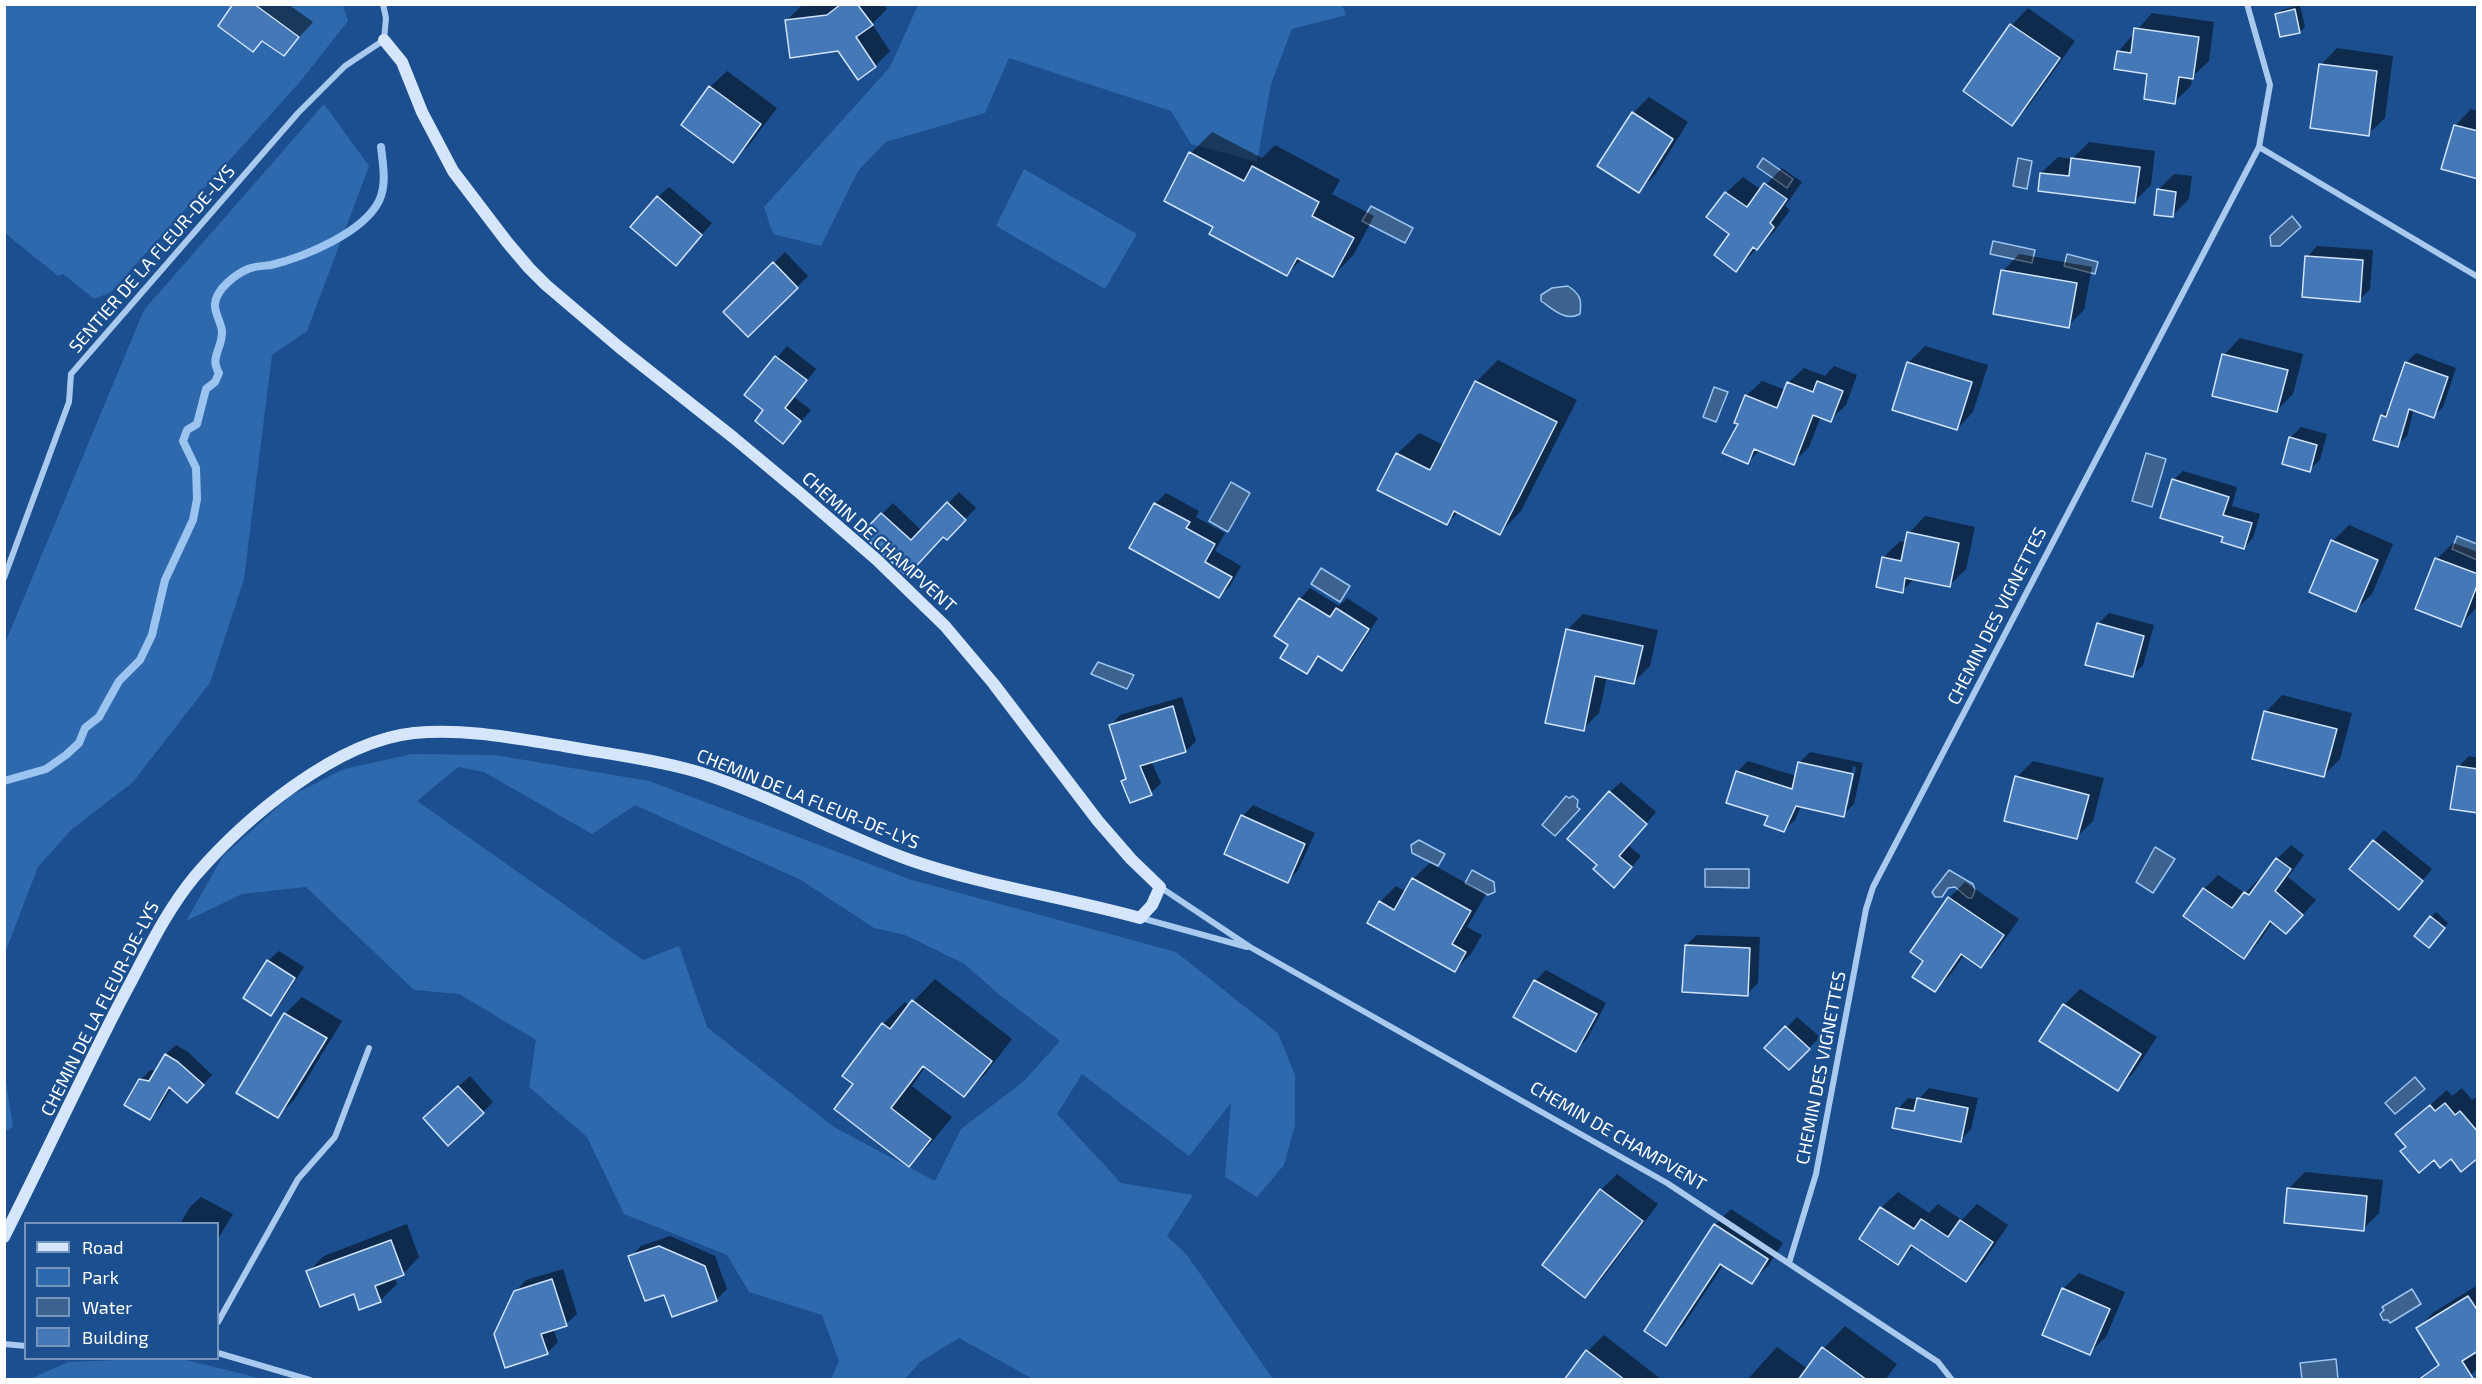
<!DOCTYPE html>
<style>
body{margin:0}
#map{position:relative;width:2482px;height:1384px;overflow:hidden;background:#1b4f8f;font-family:"Exo 2",sans-serif}
canvas{display:block}
.frame{position:absolute;inset:0;border:6px solid #fff;pointer-events:none}
.legend{position:absolute;left:24px;top:1222px;width:195px;height:138px;box-sizing:border-box;background:#1b4f8f;border:2px solid #7695bc;margin:0;padding:8px 10px;list-style:none;font-size:18px;color:#fff}
.legend li{display:flex;align-items:center;gap:12px;height:30px}
.legend b{width:30px;border:2px solid #7695bc}
</style>
<div id="map">
<canvas width="2482" height="1384"></canvas>
<div class="frame"></div>
<ul class="legend">
<li><b style="height:8px;background:#d6e6fa"></b>Road</li>
<li><b style="height:16px;background:#2e69ad"></b>Park</li>
<li><b style="height:16px;background:#3c6290"></b>Water</li>
<li><b style="height:16px;background:#4478b7"></b>Building</li>
</ul>
</div>
<script>
const g = document.querySelector('canvas').getContext('2d');
g.lineJoin = 'round';
function fillPath(path, color) {
  g.fillStyle = color;
  g.fill(path, 'evenodd');
}
function stroke(path, color, width, dash) {
  g.strokeStyle = color;
  g.lineWidth = width;
  g.lineCap = dash ? 'butt' : 'round';
  g.setLineDash(dash || []);
  g.stroke(path);
}
function drawText(font, color, halo, rows, align = 'center') {
  g.font = font + ' "Exo 2",sans-serif';
  g.lineWidth = 5;
  g.setLineDash([]);
  g.textBaseline = 'middle';
  g.strokeStyle = halo;
  g.fillStyle = color;
  for (const [text, x, y, turn = 0] of rows) {
    g.save();
    g.translate(x, y);
    g.rotate((+turn || 0) * Math.PI / 180);
    g.textAlign = isNaN(turn) ? turn : align;
    if (halo) g.strokeText(text, 0, 0);
    g.fillText(text, 0, 0);
    g.restore();
  }
}
fillPath(new Path2D(`
 M4,5h339l5,16 -49,62 -188,209 -17,7 -31,-25 -5,2 -53,-43z
 M918,5l424,-1 4,11 -54,14 -21,55 -14,78 -66,-18 -20,-33 -162,-53 -24,55 -99,29 -28,29 -37,75 -48,-12 -9,-27 126,-140z
 M324,104l45,62 -62,165 -35,24 -28,224 -34,104 -77,99 -62,48 -33,37 -33,86v-310l139,-333z
 M1024,169l113,65 -32,55 -109,-63z
 M412,754l83,1 154,26 263,99 264,72 102,81 17,42v50l-11,40 -27,32 -32,-20 6,-74 -42,53 -107,-82 -25,40 64,69 72,12 -26,41 20,19 86,124h-240l-74,-41 -39,24 -15,17h-74l8,-18 -17,-46 -73,-23 -22,-37 -103,-41 -37,-77 -58,-50 7,-47 -77,-46 -45,-4 -108,-103 -64,7 -56,27 37,-65 67,-60 54,-27zM458,767l26,5 108,62 43,-29 166,75 73,48 31,7 58,28 38,33 59,45 -37,41 -62,47 -26,52 -101,-54 -127,-100 -28,-81 -36,14 -226,-159z
 M4,1070l9,57 -8,4h-1z
 M170,1358l12,1 81,20h-233l38,-17z`), '#2e69ad');
const water = new Path2D(`
 M1763,158l30,21 -6,9 -30,-21z
 M2018,158l14,3 -5,28 -14,-3z
 M1371,206l42,22 -8,15 -43,-22z
 M2292,216l9,11 -21,19h-9l-1,-10z
 M1993,241l42,9 -3,13 -42,-9z
 M2067,254l31,8 -3,12 -31,-8z
 M1568,286c12,8 14,13 12,28 -15,8 -27,-5 -39,-13v-6l11,-7z
 M1714,387l14,5 -12,30 -13,-5z
 M2146,453l20,6 -14,48 -20,-6z
 M1231,482l19,11 -22,39 -19,-11z
 M2457,536l20,8v16l-25,-11z
 M1321,568l29,18 -10,16 -29,-18z
 M1098,662l36,13 -7,14 -36,-15z
 M1566,796l3,2 4,-2 5,4 -1,7 3,2 -25,27 -13,-11z
 M1419,840l26,14 -7,12 -26,-13 -1,-8z
 M2155,847l20,12 -22,34 -17,-11z
 M1705,869h44v19l-44,-1z
 M1472,870l22,12 1,10 -7,3 -23,-12z
 M1949,870l24,14 2,6 -3,8h-4l-13,-11 -7,1 -6,9h-7l-3,-5z
 M2415,1077l10,12 -30,25 -10,-11z
 M2412,1289l9,15 -31,19 -2,-3h-5l-3,-6 4,-4 -2,-3z
 M2336,1359l2,20h-36l-2,-16z`);
fillPath(water, '#3c6290');
stroke(water, '#9cc4f0', 1.5);
fillPath(new Path2D(`
 M235,4h53l25,18 -29,32z
 M813,4h70l4,5 -15,15 18,27 -15,15 -36,-16 -53,-29 15,-15z
 M2300,5l5,22 -5,5 -23,-17 5,-5z
 M2028,8l47,33 -47,66 -16,17 -47,-33 47,-66z
 M2152,13l62,9 -5,39 -17,16 -1,9 -17,16 -25,-30 -31,-20z
 M2337,48l56,8 -8,62 -17,16 -47,-69z
 M727,71l50,37 -28,37 -16,16 -23,-74z
 M1649,97l39,25 -33,53 -17,16 -5,-78z
 M2471,109l7,2v66l-23,-51z
 M1212,132l50,26 13,-13 65,35 -8,14 42,22 -20,38 -21,22 -31,-17 -15,15 -72,-47 -24,-74z
 M2089,142l66,9 -4,34 -16,16 -94,-28 17,-16 14,2z
 M1782,168l20,14 -17,24 5,4 -16,22 -39,38 -4,-37 -22,-16 17,-24 17,-16 18,13z
 M2174,174l18,2 -3,23 -16,16 -15,-25z
 M669,187l43,36 -26,30 -28,-56z
 M2317,246l56,4 -3,39 -11,11 -52,-43z
 M785,252l23,24 -60,59 -23,-23z
 M2019,254l73,13 -8,43 -16,16 -65,-55z
 M2240,338l63,16 -10,40 -16,16 -53,-55z
 M787,346l29,23 -22,28 17,13 -28,32 -18,-32 -19,-15z
 M1925,346l63,19 -15,47 -16,17 -49,-66z
 M2416,353l40,15 -13,39 -10,9 -19,-7 -7,27 -10,9 -15,-29 8,-8 16,-45z
 M1498,360l79,40 -56,111 -21,22 -42,-21 -11,11 -50,-69 22,-21 25,12 32,-63z
 M1834,366l23,9 -11,30 -16,15 -9,-4 -12,31 -16,16 -33,-13 -12,12 -8,-39 6,-27 16,-15 24,9 2,-7 16,-15 21,8z
 M2301,427l26,7 -7,26 -11,10 -19,-32z
 M2183,471l54,16 -5,19 28,8 -7,24 -9,10 -19,-12 -52,-56z
 M959,492l17,16 -29,30 -3,-3 -37,39 -44,-40 30,-31 29,28z
 M1166,493l33,18 -3,6 29,16 -10,18 26,15 -11,20 -11,11 -64,-93z
 M1925,516l50,11 -9,42 -16,16 -35,-7 -13,13 -19,-33 17,-17 7,2 2,-10z
 M2349,525l44,19 -21,50 -17,16 -22,-69z
 M2453,543l25,9v54l-18,19 -23,-66z
 M1310,588l29,18 8,-8 31,20 -25,40 -11,11 -21,-13 -14,16 -17,-28 10,-45z
 M2109,613l45,12 -11,40 -11,11 -34,-52z
 M1583,614l75,16 -8,36 -16,16 -27,-5 -8,36 -16,16 -16,-99z
 M2282,695l70,18 -12,46 -16,16 -58,-63z
 M1182,697l14,44 -10,10 -35,10 10,22 -10,10 -21,8 -7,-20 4,-3 -16,-53 9,-10z
 M1810,752l53,11 -9,41 -11,11 -42,-9 -6,14 -11,10 -14,-15 -33,-43 11,-11 48,15 3,-13zM1853,766l3,1 -8,38h-3z
 M2469,756l9,2v54l-20,-45z
 M2033,761l71,17 -11,43 -16,16 -60,-60z
 M1621,782l35,30 -28,33 13,11 -16,19 -26,-10 11,-73z
 M1253,805l62,28 -17,37 -10,11 -62,-28 17,-37z
 M2384,830l48,39 -33,39 -25,-67z
 M2291,845l13,10 -16,22 28,23 -16,18 -27,3 -15,22 -14,14 -40,-68 14,-14 27,18 14,-14 3,2 15,-22z
 M1430,863l56,31 -19,33 15,8 -11,19 -16,16 -75,-68 16,-16 10,6 7,-13z
 M1965,882l54,37 -22,31 -16,16 -17,-11 -13,19 -16,16 -10,-29 24,-63z
 M2436,912l12,11 -15,18 -2,-24z
 M1697,935l63,2 -2,46 -11,11 -61,-49z
 M279,951l25,16 -23,36 -11,11 -2,-53z
 M1546,970l60,33 -19,36 -11,11 -61,-33 20,-36z
 M935,979l77,60 -27,35 -21,21 -38,-29 -14,20 40,31 -21,26 -22,22 -54,-81 28,-60 22,-22 4,4z
 M2080,989l77,48 -23,35 -16,17 -54,-84z
 M302,997l40,24 -48,79 -16,16 -40,-24 47,-78z
 M1797,1017l23,20 -31,31 -22,-20z
 M176,1045l12,7 24,23 -15,17 -25,-5 -13,22 -9,9 -9,-38 9,-10 6,1 10,-17z
 M470,1076l23,26 -10,10 -48,-4z
 M1929,1088l49,10 -7,31 -10,11 -63,-31 10,-11 10,2z
 M2462,1088l10,12 6,-4v61l-44,1 -27,-12 -10,-12 50,-44 5,6z
 M2305,1172l78,8 -4,33 -16,16 -74,-41z
 M1617,1174l41,30 -57,76 -17,16 17,-106z
 M1898,1192l31,21 9,-9 24,16 15,-16 31,21 -26,39 -16,16 -52,-34 -16,17 -17,-55z
 M201,1197l32,17 -15,25v-15h-38l10,-17z
 M1731,1209l52,34 -15,23 -17,16 -27,-18 -42,63 -16,17 49,-119z
 M407,1224l12,33 -16,17 -9,3 3,7 -16,16 -21,8 -6,-15 -46,-21 16,-16z
 M670,1236l45,20 12,33 -11,11 -52,-7 -34,-36 11,-11z
 M563,1269l14,45 -11,10 -13,4 5,14 -11,11 -32,-61 11,-12z
 M2079,1273l46,19 -19,45 -17,16 -26,-64z
 M2478,1285v83l-7,7 -30,-11 -23,-36 16,-16z
 M1845,1326l52,38 -12,16h-138l30,-33 31,22 16,-21z
 M1604,1335l58,45h-96l22,-29z`), '#0007');
stroke(new Path2D(`
 M4,781l42,-12 20,-14 13,-12 6,-15 14,-11 20,-36 21,-21 12,-25 13,-55 28,-60 4,-21 -1,-31 -13,-27 4,-11 10,-6 9,-35 9,-7 4,-9c-10,-16 4,-25 3,-42 -1,-9 -8,-19 -7,-27 1,-15 21,-30 33,-35 7,-3 15,-3 23,-4 33,-8 92,-32 108,-64 8,-17 4,-36 2,-54`), '#9cc4f0', 8);
const building = new Path2D(`
 M233,4h21l45,33 -15,19 -22,-15 -9,11 -35,-26z
 M841,4h16l16,21 -17,12 20,30 -18,13 -20,-29 -48,7 -5,-38 42,-5z
 M2295,9l5,24 -20,4 -5,-23z
 M2010,24l50,34 -48,68 -49,-35z
 M2134,28l65,9 -6,42 -14,-2 -4,27 -31,-5 3,-25 -33,-5 3,-18 14,2z
 M2319,64l58,7 -8,65 -59,-8z
 M709,86l52,38 -28,39 -52,-38z
 M1632,112l41,27 -34,54 -42,-27z
 M2454,125l24,6v48l-37,-10z
 M1189,152l55,29 8,-15 67,36 -7,14 42,22 -21,39 -36,-19 -10,18 -78,-42 4,-7 -49,-26z
 M2071,158l69,9 -5,36 -97,-12 2,-18 29,3z
 M1764,183l23,16 -17,24 4,4 -17,23 -4,-3 -17,25 -22,-17 15,-21 -23,-17 19,-25 22,15z
 M2157,189l19,3 -3,25 -19,-2z
 M657,196l45,39 -26,31 -46,-39z
 M2305,256l58,4 -3,42 -58,-5z
 M773,262l25,26 -50,49 -25,-25z
 M2001,270l76,13 -8,45 -76,-14z
 M2222,354l66,16 -11,42 -65,-16z
 M775,356l32,24 -22,28 16,13 -18,23 -28,-23 8,-11 -19,-15z
 M1907,362l65,20 -15,48 -65,-20z
 M2405,362l43,15 -14,41 -25,-9 -11,38 -25,-7 8,-25 5,2z
 M1475,381l82,41 -57,113 -46,-24 -7,14 -70,-35 19,-37 34,17z
 M1817,381l26,10 -12,31 -18,-7 -19,50 -40,-16 -6,15 -26,-11 16,-29 -4,-1 11,-28 32,13 10,-26 26,10z
 M2289,437l28,8 -7,27 -28,-8z
 M2172,479l57,18 -6,18 29,8 -8,26 -23,-7 2,-5 -63,-19z
 M947,502l19,18 -19,20 -4,-3 -36,39 -46,-42 20,-21 30,27z
 M1154,503l36,19 -4,6 29,16 -10,18 27,15 -13,21 -90,-50z
 M1907,532l52,11 -9,44 -45,-9 -2,15 -27,-6 6,-30 19,4z
 M2331,540l47,20 -22,52 -47,-20z
 M2435,558l43,16v9l-17,44 -46,-18z
 M1299,598l31,19 6,-9 33,21 -27,42 -24,-15 -11,18 -27,-16 8,-13 -14,-9z
 M2097,623l47,13 -11,41 -48,-12z
 M1566,629l77,17 -9,38 -39,-8 -11,55 -39,-8z
 M1173,706l13,46 -46,14 12,29 -22,8 -9,-22 5,-2 -17,-54z
 M2264,711l73,18 -13,48 -72,-18z
 M1798,762l55,12 -9,43 -48,-11 -12,26 -20,-7 4,-9 -42,-13 10,-32 56,18z
 M2457,766l21,3v44l-28,-4z
 M2015,776l74,19 -12,44 -73,-18z
 M1609,791l38,33 -28,32 13,11 -18,21 -21,-19 4,-4 -30,-26z
 M1241,815l64,29 -17,39 -64,-29z
 M2373,840l50,41 -24,29 -50,-41z
 M2276,858l15,11 -16,22 28,24 -17,19 -16,-13 -26,38 -61,-43 20,-28 29,20 12,-16 5,3z
 M1412,878l59,33 -19,33 14,8 -11,20 -88,-49 12,-22 15,9z
 M1948,897l56,38 -23,33 -20,-14 -26,38 -23,-15 11,-16 -13,-9z
 M2430,916l15,12 -16,20 -15,-12z
 M1685,945l65,3 -2,48 -66,-4z
 M267,960l28,18 -24,38 -28,-18z
 M1534,980l63,34 -21,38 -63,-35z
 M912,1000l80,61 -28,36 -41,-31 -32,42 40,31 -22,28 -75,-58 19,-25 -11,-8 40,-53 8,6z
 M2063,1004l78,50 -23,37 -79,-50z
 M284,1013l43,25 -49,80 -42,-25z
 M1785,1026l25,23 -21,21 -25,-22z
 M165,1054l13,8 26,23 -17,18 -18,-16 -19,33 -26,-15 15,-26 10,2z
 M458,1086l26,27 -36,33 -25,-28z
 M1917,1098l51,10 -7,34 -69,-14 4,-20 18,3z
 M2445,1103l10,12 5,-4 18,21v26l-17,14 -10,-13 -11,9 -6,-8 -15,13 -19,-22 6,-4 -11,-13 35,-29 5,6z
 M2287,1188l80,8 -3,35 -80,-8z
 M1600,1189l43,32 -58,77 -43,-33z
 M1880,1207l34,22 7,-10 27,18 12,-17 33,22 -27,40 -55,-37 -13,20 -39,-26z
 M1714,1224l54,35 -16,25 -32,-20 -54,82 -22,-15z
 M391,1240l13,35 -29,11 6,16 -22,8 -5,-16 -34,13 -14,-36z
 M659,1246l46,20 12,35 -45,16 -8,-22 -19,6 -17,-45z
 M552,1279l15,47 -26,8 7,20 -43,14 -11,-34 20,-43z
 M2062,1288l48,21 -20,46 -48,-20z
 M2468,1296l10,15v40l-16,10 12,19h-56l21,-15 -23,-37z
 M1822,1347l45,33h-69z
 M1586,1350l39,30h-61z`);
fillPath(building, '#4478b7');
stroke(building, '#cfe3fa', 1.5);
stroke(new Path2D(`
 M2259,147l219,130
 M4,578l65,-176 2,-28 227,-261 47,-47 39,-26 2,-22 -3,-14
 M1160,887l90,60 417,236 271,179 14,18
 M1141,918l106,29
 M1789,1263l27,-89 50,-265 7,-22 386,-740 11,-62 -23,-81
 M218,1322l80,-143 37,-42 34,-89
 M4,1344l22,2
 M218,1353l92,27`), '#a9c9ee', 6);
stroke(new Path2D(`
 M4,1237c41,-81 79,-164 121,-244 22,-41 41,-82 70,-117 50,-58 141,-135 219,-143 50,-5 100,5 150,13 44,8 90,13 134,26 73,23 140,62 212,88 75,26 154,37 230,58l12,-13 8,-18 -29,-28 -33,-38 -105,-138 -48,-57 -68,-66 -76,-66 -67,-56 -115,-91 -73,-62 -17,-17 -22,-26 -54,-71 -31,-59 -20,-50 -18,-22`), '#d6e6fa', 12);
drawText('18px', '#fff', '#1b4f8f', [
 ["SENTIER DE LA FLEUR-DE-LYS",152,259,-49],
 ["CHEMIN DE CHAMPVENT",879,542,42],
 ["CHEMIN DES VIGNETTES",1997,616,-63],
 ["CHEMIN DE LA FLEUR-DE-LYS",808,799,22],
 ["CHEMIN DE LA FLEUR-DE-LYS",100,1009,-63],
 ["CHEMIN DES VIGNETTES",1821,1068,-79],
 ["CHEMIN DE CHAMPVENT",1618,1136,30]
]);
</script>
